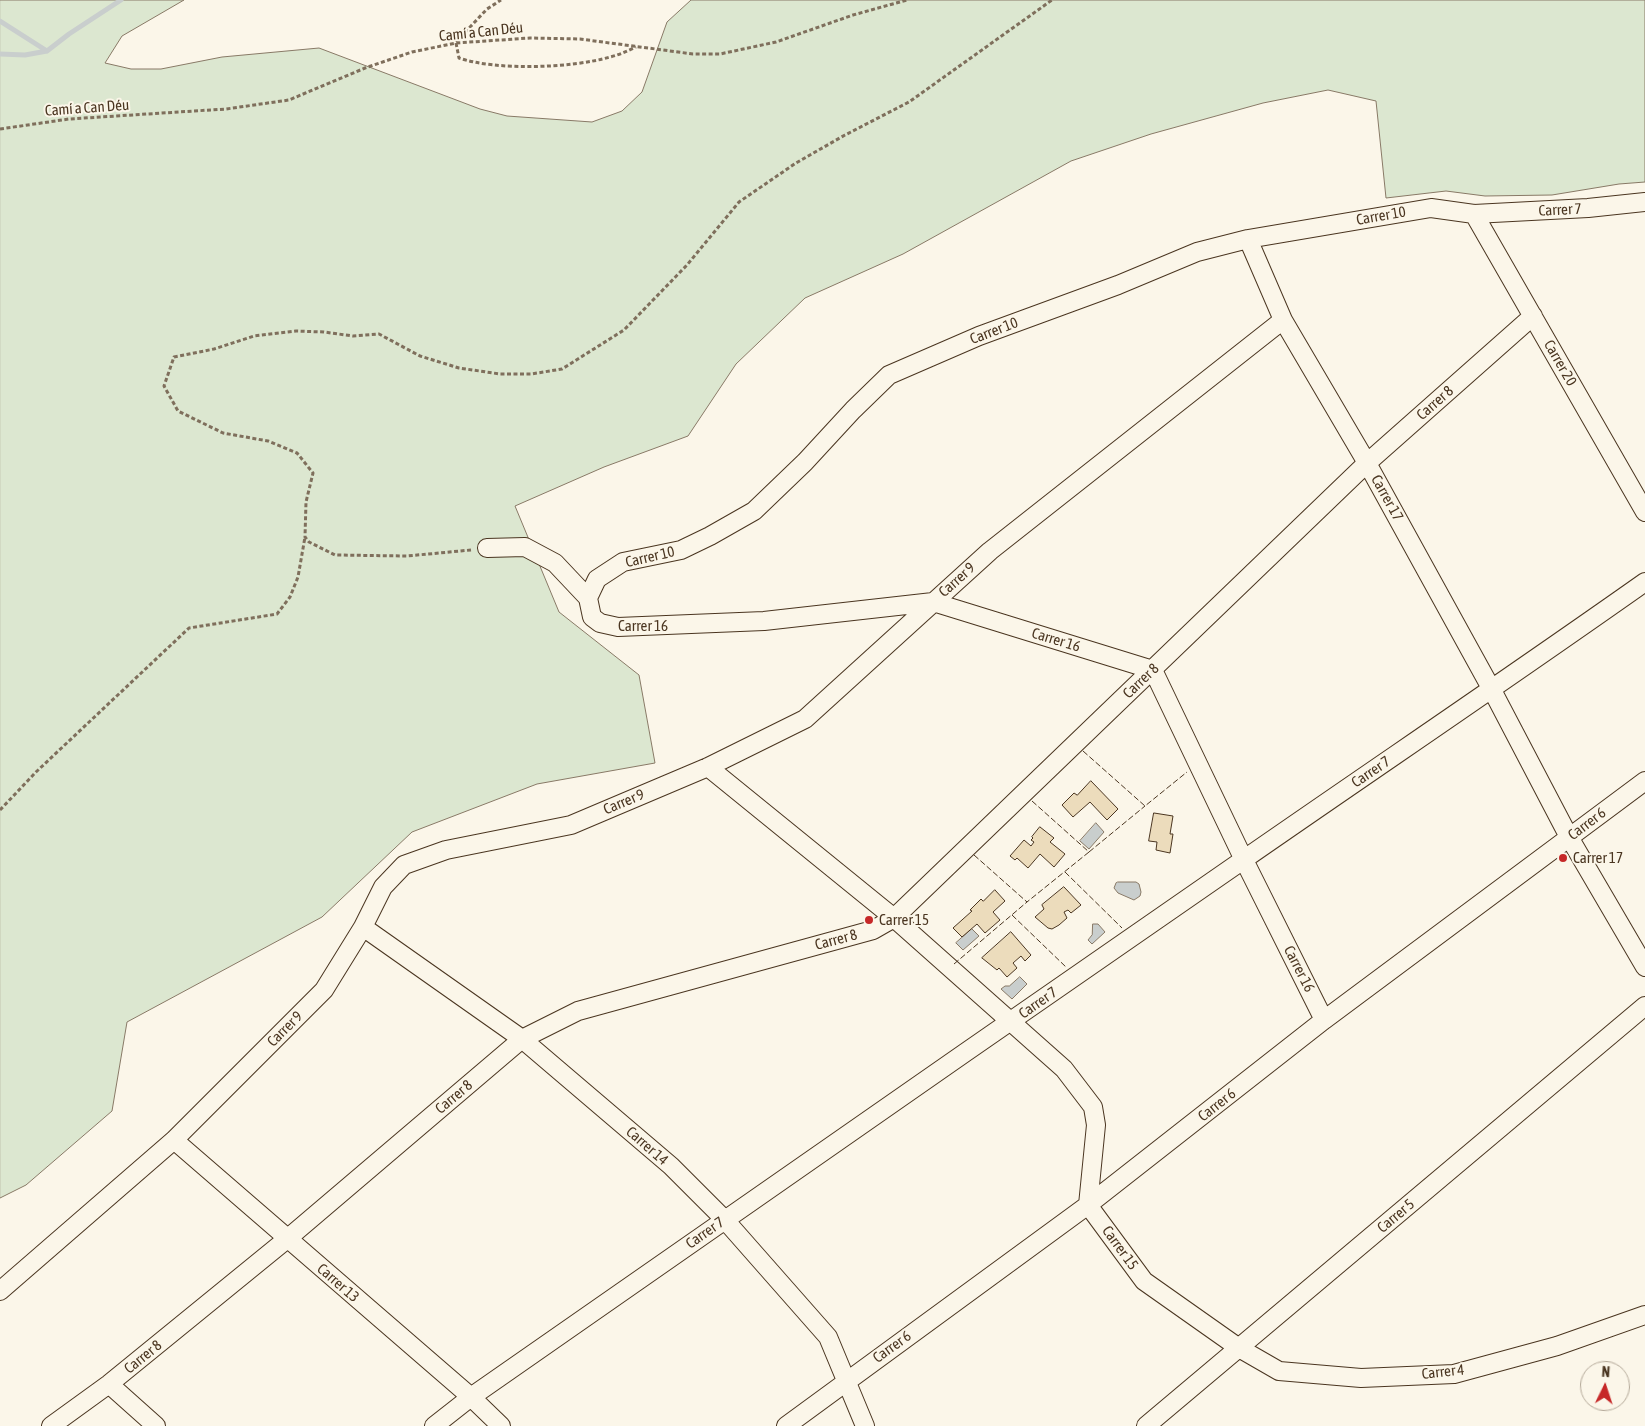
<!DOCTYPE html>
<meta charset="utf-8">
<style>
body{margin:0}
#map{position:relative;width:1645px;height:1426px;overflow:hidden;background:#fbf6e9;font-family:"Asap Condensed",sans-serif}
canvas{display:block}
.north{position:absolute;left:1580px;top:1361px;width:50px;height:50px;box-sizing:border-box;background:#fbf6e9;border:1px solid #b4a999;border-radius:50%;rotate:4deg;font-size:14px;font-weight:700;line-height:20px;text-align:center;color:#4a3520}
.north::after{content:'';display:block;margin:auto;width:18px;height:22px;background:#c62828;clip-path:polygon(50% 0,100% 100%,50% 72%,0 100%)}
</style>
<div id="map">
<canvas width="1645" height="1426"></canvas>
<div class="north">N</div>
</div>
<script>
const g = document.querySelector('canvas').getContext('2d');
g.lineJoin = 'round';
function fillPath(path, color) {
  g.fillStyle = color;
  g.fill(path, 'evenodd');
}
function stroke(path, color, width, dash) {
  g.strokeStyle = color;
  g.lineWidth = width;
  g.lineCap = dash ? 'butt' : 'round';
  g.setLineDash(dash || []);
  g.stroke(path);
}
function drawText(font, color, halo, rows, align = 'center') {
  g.font = font + ' "Asap Condensed",sans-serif';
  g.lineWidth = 4;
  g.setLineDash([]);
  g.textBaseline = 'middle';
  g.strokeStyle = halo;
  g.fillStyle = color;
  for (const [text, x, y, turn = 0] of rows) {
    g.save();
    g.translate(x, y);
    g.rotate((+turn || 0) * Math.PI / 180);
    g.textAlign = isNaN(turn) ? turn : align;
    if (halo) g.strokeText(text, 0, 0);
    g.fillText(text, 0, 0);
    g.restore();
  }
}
const green = new Path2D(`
 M0,0h184l-62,36 -17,27 26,6h30l61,-12 97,-9 161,61 27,7 85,6 30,-11 20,-19 25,-70 24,-22h954v182l-26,2 -67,11 -67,1 -39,-5 -60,7 -10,-97 -48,-11 -65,13 -112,31 -80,27 -168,93 -98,44 -69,66 -48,72 -84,31 -89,39 44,106 80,63 16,88 -118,21 -125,48 -90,85 -195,105 -15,89 -86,74 -26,13z`);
fillPath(green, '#dce7d0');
stroke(green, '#887966', 1);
const water = new Path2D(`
 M1096,823l8,9 -15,17 -9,-8z
 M1118,882h18l3,2 2,8 -1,4 -6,4 -16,-7 -4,-5 2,-5z
 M1093,924h5l7,8 -13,12 -4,-4 4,-5z
 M972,929l7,7 -16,14 -7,-7z
 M1020,977l7,7 -15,15 -11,-10 4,-3h4z`);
fillPath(water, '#c9cecd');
stroke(water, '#887966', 1);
stroke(new Path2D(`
 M0,21l47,30
 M0,54l25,1 22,-4 22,-17 52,-34`), '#c9cecd', 5);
const building = new Path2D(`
 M1091,781l27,28 -11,11 -17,-18 -17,15 -11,-12 12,-12 3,2z
 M1154,813l19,3 -3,18h3l-3,19 -14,-3 1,-8 -8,-1z
 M1040,827l14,11 -4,4 15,12 -11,13 -14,-13 -12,14 -11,-10 -2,2 -5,-4 14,-16 7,6 3,-4 -3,-2 2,-2 -1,-1z
 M1064,887l17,18 -10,8 -3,-3 -4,2 3,6 -8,7 -7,4 -4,-1 -13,-11 9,-8 -2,-4z
 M995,890l10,11 -12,11 7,8 -15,13 -8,-9 -15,13 -9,-9 19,-17 -2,-1 11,-11 2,2z
 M1011,932l20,23 -6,6 -4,-5 -8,7 4,5 -10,9 -8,-9 -2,2 -15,-12z`);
fillPath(building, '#ecdcbc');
stroke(building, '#4a3520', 1);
const minor = new Path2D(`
 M1474,214l171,298
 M1248,239l35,81 84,143 125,227 77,147 76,130
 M487,548l38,-1 30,16 33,35
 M588,598l9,-19 26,-17 58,-12 29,-14 44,-25 51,-49 48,-52 36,-35 90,-39 139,-51 79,-33 51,-13 183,-31 43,6 114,-6 57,-6
 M588,598l4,19 8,6 18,4 146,-6 169,-19 220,68 91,190 80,160
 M708,767l186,151 170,151 29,38 3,18 -8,80 56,76 95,67 40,23 82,7 93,-4 103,-28 88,-31
 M363,927l159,112 149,127 54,54 103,117 37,89
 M174,1140l297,257 30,29
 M0,1291l174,-151 150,-150 39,-63 20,-40 21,-22 42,-15 125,-25 137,-58 97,-48 185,-168 293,-231
 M109,1384l47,42
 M51,1426l58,-42 178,-145 235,-200 56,-28 295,-81 21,-12 473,-455 166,-147
 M434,1426l37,-29c257,-179 514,-359 772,-537 134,-93 269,-184 402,-278
 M786,1426l302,-221 236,-185 321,-239
 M1146,1426l499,-420`);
stroke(minor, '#4a3520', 20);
stroke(new Path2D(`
 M456,42l31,-33 14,-9
 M456,43l3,15c37,13 114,10 151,-1 9,-2 17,-6 26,-10
 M0,129l69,-10 157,-10 63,-9 76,-32 47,-16 44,-9 74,-5 50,1 113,15h27l56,-12 77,-27 54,-15
 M471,550l-64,6 -72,-1 -26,-13 -4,-5 1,-35 7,-29 -16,-20 -29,-12 -45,-8 -45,-22 -14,-25 10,-29 40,-8 40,-13 42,-5 28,1 29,4 26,-2 41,22 39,12 41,6h31l31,-5 62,-39 63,-65 52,-63 57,-39 49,-28 64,-33 143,-102
 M0,810l36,-38 153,-144 88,-14 13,-17 8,-20 7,-40`), '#7f6f5c', 3, [4, 2.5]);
stroke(minor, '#fbf6e9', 18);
stroke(new Path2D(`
 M1083,751l62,55 42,-34
 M1032,801l57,51 56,-46
 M974,855l53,47 62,-50
 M1065,872l57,56
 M1012,915l55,53
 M954,964l73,-62`), '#4a3520', 1, [6, 2.5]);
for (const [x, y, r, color] of [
 [1563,858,5,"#c62828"],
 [869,920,5,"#c62828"]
]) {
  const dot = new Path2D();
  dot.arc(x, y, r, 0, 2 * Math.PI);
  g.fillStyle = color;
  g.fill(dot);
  stroke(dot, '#fbf6e9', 2);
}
drawText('15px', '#4a3520', '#fbf6e9', [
 ["Camí a Can Déu",481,32,-6],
 ["Camí a Can Déu",87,108,-4],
 ["Carrer 7",1560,210,-3],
 ["Carrer 10",1381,216,-10],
 ["Carrer 10",994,331,-21],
 ["Carrer 20",1560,363,60],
 ["Carrer 8",1435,403,-41],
 ["Carrer 17",1387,498,61],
 ["Carrer 10",650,557,-13],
 ["Carrer 9",957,580,-42],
 ["Carrer 16",643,626],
 ["Carrer 16",1056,640,17],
 ["Carrer 8",1141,681,-44],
 ["Carrer 7",1371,772,-34],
 ["Carrer 9",624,802,-23],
 ["Carrer 6",1587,824,-37],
 ["Carrer 8",836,940,-15],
 ["Carrer 16",1299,969,63],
 ["Carrer 7",1038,1003,-35],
 ["Carrer 9",285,1029,-45],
 ["Carrer 8",454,1097,-40],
 ["Carrer 6",1217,1105,-38],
 ["Carrer 14",647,1146,41],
 ["Carrer 5",1396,1216,-40],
 ["Carrer 7",705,1233,-35],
 ["Carrer 15",1120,1248,54],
 ["Carrer 13",338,1283,41],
 ["Carrer 6",892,1347,-36],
 ["Carrer 8",143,1357,-39],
 ["Carrer 4",1443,1372,-6]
]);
drawText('15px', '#4a3520', '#fbf6e9', [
 ["Carrer 17",1573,858],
 ["Carrer 15",879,920]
], 'left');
</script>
